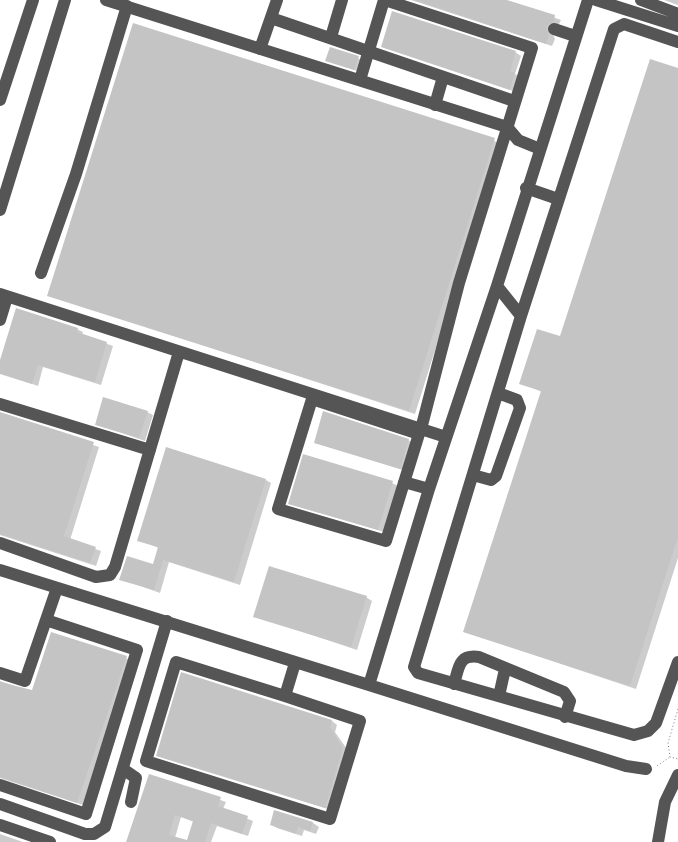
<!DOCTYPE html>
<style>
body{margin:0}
canvas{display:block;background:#fff}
</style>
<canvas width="678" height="842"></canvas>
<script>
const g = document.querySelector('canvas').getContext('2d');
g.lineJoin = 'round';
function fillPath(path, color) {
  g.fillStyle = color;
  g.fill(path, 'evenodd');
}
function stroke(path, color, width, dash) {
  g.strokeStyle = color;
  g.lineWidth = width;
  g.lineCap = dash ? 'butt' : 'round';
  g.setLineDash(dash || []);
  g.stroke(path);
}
fillPath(new Path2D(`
 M411,0h92l58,20 -2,4 -8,6 4,9 -3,7z
 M664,0h14v5z
 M134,25l366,118 -85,271 -367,-119z
 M382,46l133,6 6,4 -6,18 6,3 -5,15z
 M358,58l6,3 -4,11 -34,-12z
 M678,69v489l-42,131 -171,-57 77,-240 -21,-9 40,-45z
 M77,329l6,3 -1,3 31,11 -12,39 -58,-18 -5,19 -38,-13v-9z
 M147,412l6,3 -8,26 -49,-17z
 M0,414l99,33 -29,93 31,11 -5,15 -96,-31z
 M408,440l6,4 -8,27 -91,-29z
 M266,480l5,3 -31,102 -71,-23 -9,31 -39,-14 33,-14 5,-17 -21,-8z
 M392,483l6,3 -14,46 -94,-29z
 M366,597l6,4 -15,49 -102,-34z
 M126,658l6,3 -49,144 -83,-27v-97l33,11z
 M332,721l5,4 -2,7 14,20 -18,58 -173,-55z
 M150,775l76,27 -3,7 30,12 -5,15 -31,-10 -6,16h-24l7,-20 -13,-5 -6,21 12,4h-59z
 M275,812l38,11 6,4 -3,7 -12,-4 -2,6 -25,-8 -6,-4z
 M0,834l23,8h-23z`), '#0003');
fillPath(new Path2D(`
 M414,0h93l48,15 -1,6 -8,6 3,8 -3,9z
 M392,11l124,40 -6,20 5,2 -5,17 -129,-43z
 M133,23l362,115 -86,273 -362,-115z
 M330,47l29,9 -5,14 -29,-9z
 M650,59l28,9v469l-48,149 -167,-54 78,-241 -22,-7 18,-55 23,7z
 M16,308l62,20 -1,4 30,10 -12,40 -57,-17 -6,19 -32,-10v-14z
 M103,397l45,14 -9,27 -44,-13z
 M323,411l86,28 -9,30 -86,-26z
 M0,412l94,30 -30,94 32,11 -6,16 -90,-29z
 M166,447l100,32 -32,103 -71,-22 -9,30 -35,-10 8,-24 26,8 5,-17 -21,-6z
 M303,454l90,27 -15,49 -90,-26z
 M269,566l98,30 -16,51 -98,-30z
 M51,632l76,24 -50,147 -77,-26v-95l32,8z
 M181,672l151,48 -2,7 13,21 -18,60 -169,-52z
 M149,774l72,23 -3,9 30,10 -6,18 -31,-11 -6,19h-79zM175,815l18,6 -6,19 -18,-5z
 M274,810l39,12 -3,9 -12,-4 -2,7 -26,-9z`), '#c4c4c4');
stroke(new Path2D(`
 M678,709l-10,34 2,14 8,2
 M657,766l13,-9`), '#777', 1, [1, 2.5]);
stroke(new Path2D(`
 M106,0l401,127 11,13 22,9
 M385,0l147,48 -73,235 -38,146
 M596,0l82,26
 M641,0l37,14
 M271,18l243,83
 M554,29l21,7
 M331,37l11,-37
 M678,42l-54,-18 -10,5 -93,287 -107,351 4,6 216,62 14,-4 8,-8 22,-61
 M260,49l17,-49
 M360,80l24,-80
 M0,100l33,-100
 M435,105l8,-28
 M526,188l32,11
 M0,210l65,-210
 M41,273l35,-99 51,-168
 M497,286l24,30
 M0,294l446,143
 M0,320l7,-23
 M312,399l107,35 -33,107 -108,-32z
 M0,404l150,46
 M473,475l18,5 5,-4 24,-68 -3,-8 -19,-7
 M404,482l25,7
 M0,543l96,34 14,-2 5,-8 64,-215
 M0,570l369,115 60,-196 68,-203 91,-286
 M0,673l25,8 32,-93
 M454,684c5,-16 4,-30 25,-27l85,35 6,9 -5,16
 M369,685l257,81 20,3
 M285,696l75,25 -30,98 -184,-58 30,-99 109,34 10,-33
 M499,696l6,-27
 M123,769l13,9 -5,24
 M0,785l86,29 51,-164 -91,-30
 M0,804l85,30h9l11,-7 62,-206
 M0,825l50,17
 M658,842l7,-40 13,-27`), '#555', 12);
</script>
